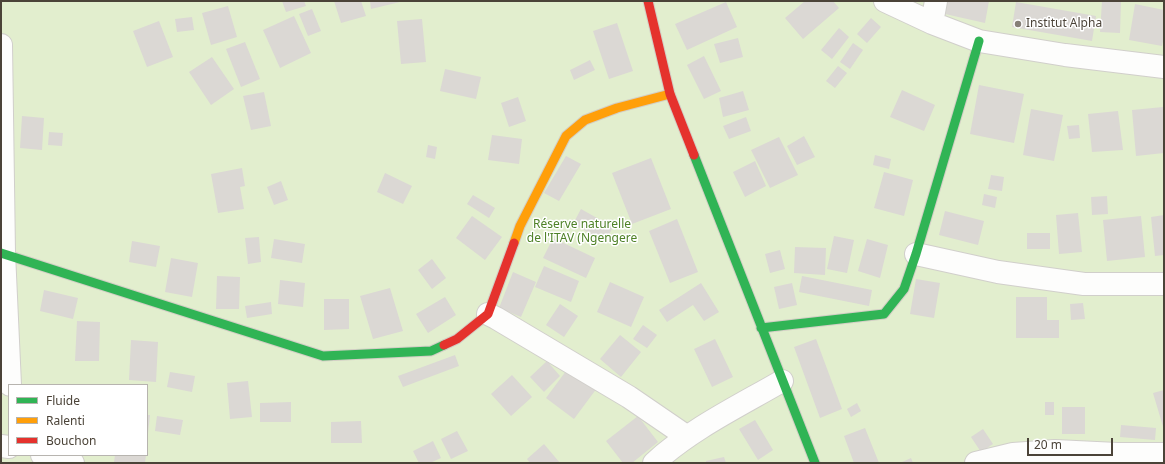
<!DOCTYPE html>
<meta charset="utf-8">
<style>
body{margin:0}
#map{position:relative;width:1165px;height:464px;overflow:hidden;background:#f3f1ee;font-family:"Noto Sans",sans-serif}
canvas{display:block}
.frame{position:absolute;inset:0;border:2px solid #4b4338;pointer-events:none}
.legend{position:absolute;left:8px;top:384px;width:140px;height:72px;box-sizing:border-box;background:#fff;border:1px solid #b7b4af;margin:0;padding:5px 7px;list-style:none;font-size:12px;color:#4b4338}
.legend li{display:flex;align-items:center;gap:8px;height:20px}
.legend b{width:20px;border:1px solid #b7b4af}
.scale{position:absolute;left:1027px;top:438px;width:86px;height:18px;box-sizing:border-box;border:2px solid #4b4338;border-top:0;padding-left:5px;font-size:12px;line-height:14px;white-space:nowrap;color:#4b4338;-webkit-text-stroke:3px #fff;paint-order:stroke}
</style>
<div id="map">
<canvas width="1165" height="464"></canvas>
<div class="frame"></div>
<ul class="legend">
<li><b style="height:5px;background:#30b455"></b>Fluide</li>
<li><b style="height:5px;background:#ff9f0a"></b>Ralenti</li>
<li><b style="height:5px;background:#e5322d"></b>Bouchon</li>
</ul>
<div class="scale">20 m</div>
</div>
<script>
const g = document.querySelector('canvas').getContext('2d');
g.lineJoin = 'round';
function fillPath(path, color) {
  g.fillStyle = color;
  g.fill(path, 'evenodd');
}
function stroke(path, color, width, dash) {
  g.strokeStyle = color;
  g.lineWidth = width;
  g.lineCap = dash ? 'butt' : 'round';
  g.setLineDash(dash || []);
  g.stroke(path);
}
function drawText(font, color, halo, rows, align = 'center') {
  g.font = font + ' "Noto Sans",sans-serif';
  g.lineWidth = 3;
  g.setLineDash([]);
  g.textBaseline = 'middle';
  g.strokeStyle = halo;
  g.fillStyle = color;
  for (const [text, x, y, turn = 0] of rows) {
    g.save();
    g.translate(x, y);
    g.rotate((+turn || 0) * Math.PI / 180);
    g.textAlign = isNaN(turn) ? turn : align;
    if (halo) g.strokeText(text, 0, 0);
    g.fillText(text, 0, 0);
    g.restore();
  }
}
fillPath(new Path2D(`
 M1,1h1163v462h-1163zM9,385h138v70h-138z`), '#e2eece');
fillPath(new Path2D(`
 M282,1h22l2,5 -20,6z
 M334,1h27l5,15 -25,7z
 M370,1h30v1l-29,7z
 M805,1h28l6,7 -36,31 -18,-21z
 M947,1h42l-4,22 -40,-9z
 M1102,1h19l-1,32 -20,-1z
 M726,2l11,25 -50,23 -12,-26z
 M1016,2l80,14 -4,25 -80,-14z
 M1135,4l29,6v26l-2,10 -33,-6z
 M228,6l9,31 -26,8 -9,-32z
 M312,9l9,22 -13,5 -9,-22z
 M294,16l17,37 -31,15 -17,-38z
 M192,17l2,13 -17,2 -2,-13z
 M871,18l10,9 -14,16 -10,-9z
 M422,19l4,43 -25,2 -4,-43z
 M159,21l14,36 -26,10 -14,-36z
 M617,23l16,48 -24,8 -16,-48z
 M839,28l10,9 -17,22 -11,-9z
 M738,38l5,19 -23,6 -6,-19z
 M245,42l15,37 -19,8 -15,-38z
 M853,43l10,7 -13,19 -10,-7z
 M704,56l17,35 -17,8 -17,-34z
 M212,57l22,32 -23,16 -22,-33z
 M590,60l5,10 -21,10 -4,-10z
 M838,66l9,7 -12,15 -9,-7z
 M445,69l36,8 -5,22 -36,-8z
 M979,85l45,9 -10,49 -44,-9z
 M902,90l33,15 -11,26 -34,-14z
 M743,91l6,19 -26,7 -4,-19z
 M264,92l7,34 -20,4 -8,-34z
 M518,97l8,24 -17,6 -8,-24z
 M1163,107l1,11v35l-28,3 -4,-46z
 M1031,109l32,6 -9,46 -31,-6z
 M1118,111l5,39 -31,2 -4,-38z
 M22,116l22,2 -2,32 -22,-2z
 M746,117l5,14 -22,8 -6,-13z
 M1079,125l1,13 -11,1 -2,-13z
 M49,132l14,1 -1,13 -14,-1z
 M492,135l30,4 -3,25 -31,-4z
 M804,136l11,21 -18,8 -10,-19z
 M779,137l19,38 -28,13 -19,-38z
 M428,145l9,2 -2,12 -9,-2z
 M875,155l16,4 -2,10 -16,-4z
 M566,156l15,8 -22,37 -15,-8z
 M651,158l20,51 -39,15 -20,-51z
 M755,161l11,25 -21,11 -12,-25z
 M242,168l3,18 -5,1 4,22 -26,4 -7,-39z
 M884,172l29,8 -9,36 -30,-8z
 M385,173l27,13 -9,18 -26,-12z
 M991,175l13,2 -2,14 -14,-2z
 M281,181l7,19 -14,5 -7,-18z
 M984,194l13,3 -2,11 -13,-3z
 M473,195l22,13 -6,10 -22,-14z
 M1107,196l1,18 -16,1 -1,-18z
 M581,209l32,18 -8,15 -32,-18z
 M945,211l39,10 -6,24 -39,-10z
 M1078,213l4,39 -23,2 -3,-39z
 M1164,215v40l-9,1 -4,-39z
 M472,216l30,21 -17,23 -29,-22z
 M1141,216l4,41 -38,4 -4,-41z
 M677,219l21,53 -28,11 -21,-52z
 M1027,233h23v16h-23z
 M834,236l20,4 -7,33 -20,-4z
 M259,237l2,25 -13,2 -3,-26z
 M553,238l42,20 -9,20 -43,-20z
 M274,239l31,5 -3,19 -31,-5z
 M867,239l21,6 -8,33 -22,-7z
 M132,241l28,5 -4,21 -27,-5z
 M795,247l31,1 -1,27 -31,-2z
 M780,250l5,19 -15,4 -5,-19z
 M171,258l27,5 -6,34 -27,-5z
 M432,259l14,19 -14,11 -14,-19z
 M544,266l35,15 -8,21 -36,-15z
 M513,272l23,10 -15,35 -22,-9z
 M217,276l23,1 -1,32h-23z
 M802,276l70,14 -3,16 -70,-14z
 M916,279l24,4 -6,35 -24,-4z
 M280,280l25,3 -2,24 -25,-3z
 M610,282l34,15 -13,30 -34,-15z
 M701,283l18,29 -15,9 -11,-16 -26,17 -8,-12z
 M792,283l5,22 -18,4 -5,-22z
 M390,288l13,43 -30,8 -13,-43z
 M44,290l34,8 -5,21 -33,-8z
 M445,297l11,18 -28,18 -12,-19z
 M1016,297h31v23h12v18h-43z
 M324,299h25v30l-25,1z
 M271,302l1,12 -25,4 -2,-12z
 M1083,303l2,16 -14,1 -1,-16z
 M560,304l18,12 -14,21 -18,-12z
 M77,321l23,1 -1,39h-24z
 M643,325l14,10 -10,13 -14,-9z
 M620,335l21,17 -20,25 -21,-18z
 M715,339l18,38 -21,10 -18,-38z
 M816,339l26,70 -22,9 -26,-71z
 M131,340l27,2 -2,40 -27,-2z
 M455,355l4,11 -56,21 -5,-11z
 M547,361l13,15 -16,16 -14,-15z
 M569,367l28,21 -23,31 -28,-21z
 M170,372l25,4 -3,16 -25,-5z
 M512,375l20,22 -21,19 -20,-22z
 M248,381l4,36 -22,2 -3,-36z
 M1164,390v40l-11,-37z
 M291,402v20h-31v-19z
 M1045,402h9v13h-9z
 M857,403l4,8 -10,6 -4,-8z
 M1062,407h23v27h-23z
 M147,415h3l-2,18h-1z
 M157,416l26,4 -3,15 -25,-4z
 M638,416l20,26 -26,21h-9l-17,-22z
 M755,420l18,30 -15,10 -19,-31z
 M361,421l1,22h-31v-21z
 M1121,425l35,3 -1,12 -35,-3z
 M865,428l14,35h-25l-10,-27z
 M983,429l10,15 -12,8 -10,-15z
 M457,431l11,20 -17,8 -10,-20z
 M433,441l8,17 -11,5h-11l-6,-12z
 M544,444l16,19h-30l-3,-4z
 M115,455h31l-1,8 -31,-1z
 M724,457l2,6h-20v-2z
 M911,458l2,5h-13z`), '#dbd8d4');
const street = new Path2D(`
 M885,1l47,22 47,18 86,14 99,12
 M932,23l4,-22
 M1,45l3,208 6,132
 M916,254l82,18 86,12h80
 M488,314l8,4 133,79 57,39
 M1,446l8,1
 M42,455l31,8
 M654,463c37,-34 85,-57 128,-82
 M976,463l37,-9 42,-3 62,3h47`);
const fast = new Path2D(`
 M694,155l121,308
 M1,253l322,103 108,-5 13,-6
 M761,328l123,-14 20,-25 12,-35 63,-213`);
const slow = new Path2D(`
 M514,243l6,-17 46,-90 19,-16 32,-12 53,-14`);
const jam = new Path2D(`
 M648,1l22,93 24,61
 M444,345l13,-6 31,-25 26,-71`);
stroke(street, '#d1cfcb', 24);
stroke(fast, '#d3cec5', 11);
stroke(slow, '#d3cec5', 11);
stroke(jam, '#d3cec5', 11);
stroke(street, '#fdfdfc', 22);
stroke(fast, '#30b455', 9);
stroke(slow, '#ff9f0a', 9);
stroke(jam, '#e5322d', 9);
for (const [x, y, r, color] of [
 [1018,24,4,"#868078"]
]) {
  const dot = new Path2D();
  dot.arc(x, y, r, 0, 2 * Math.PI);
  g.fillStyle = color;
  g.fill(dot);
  stroke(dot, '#fff', 1.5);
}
drawText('12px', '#4b4338', '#fff', [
 ["Institut Alpha",1026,24]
], 'left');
drawText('12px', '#4e8127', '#fff', [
 ["Réserve naturelle",582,225],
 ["de l'ITAV (Ngengere",582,239]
]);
</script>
